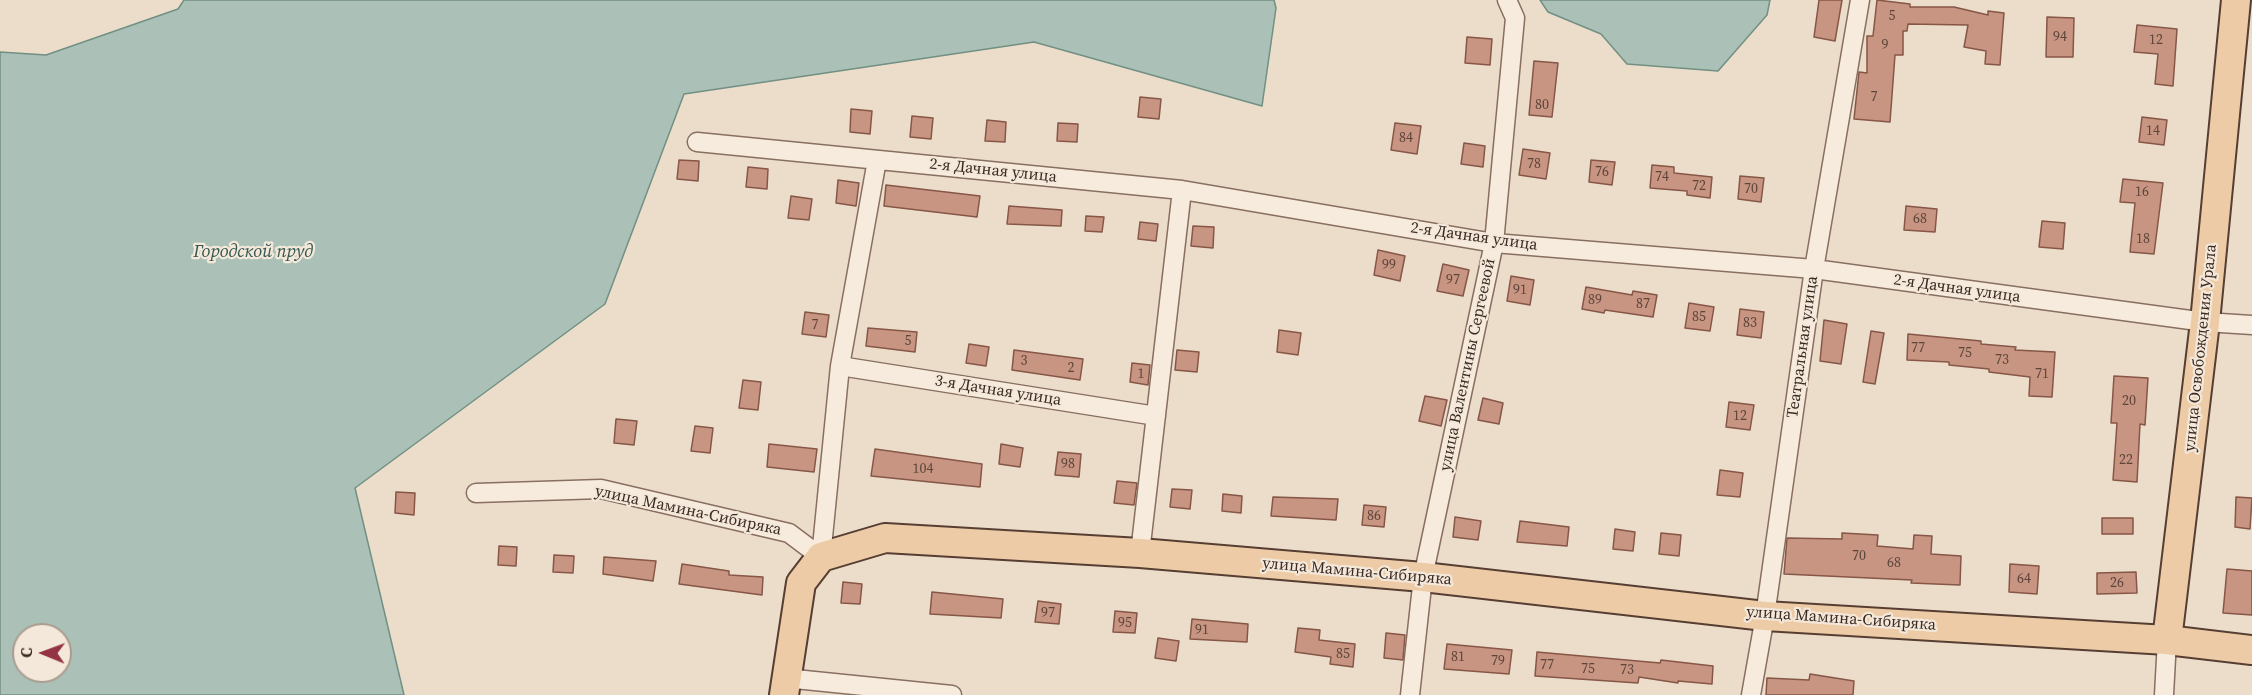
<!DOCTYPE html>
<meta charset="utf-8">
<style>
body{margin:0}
#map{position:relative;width:2252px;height:695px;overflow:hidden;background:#ecddca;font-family:"Source Serif 4",serif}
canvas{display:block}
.north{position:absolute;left:12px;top:623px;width:60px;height:60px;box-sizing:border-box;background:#f4e8da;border:2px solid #aa9c90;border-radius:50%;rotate:271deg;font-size:16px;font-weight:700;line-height:24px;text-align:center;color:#3a2a22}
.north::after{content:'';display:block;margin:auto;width:21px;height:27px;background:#943344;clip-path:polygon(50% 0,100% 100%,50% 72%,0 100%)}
</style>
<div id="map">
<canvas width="2252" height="695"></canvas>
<div class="north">С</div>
</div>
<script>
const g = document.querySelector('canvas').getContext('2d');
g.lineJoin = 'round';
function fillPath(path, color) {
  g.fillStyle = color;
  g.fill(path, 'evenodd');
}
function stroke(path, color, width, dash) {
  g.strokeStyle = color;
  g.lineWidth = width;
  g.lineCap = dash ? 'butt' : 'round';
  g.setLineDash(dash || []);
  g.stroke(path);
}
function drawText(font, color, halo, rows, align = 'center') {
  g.font = font + ' "Source Serif 4",serif';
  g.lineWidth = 4.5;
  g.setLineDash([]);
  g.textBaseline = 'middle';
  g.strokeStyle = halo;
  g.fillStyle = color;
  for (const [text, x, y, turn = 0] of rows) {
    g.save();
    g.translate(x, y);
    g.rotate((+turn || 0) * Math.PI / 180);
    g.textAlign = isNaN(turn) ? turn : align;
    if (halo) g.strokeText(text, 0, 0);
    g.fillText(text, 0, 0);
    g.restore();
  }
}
const water = new Path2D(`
 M184,0h1090l2,8 -14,98 -228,-64 -350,52 -79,210 -250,184 49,207h-404v-643l46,3 132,-46zM24,635h36v36h-36z
 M1540,0h230l-3,15 -49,56 -91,-7 -26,-30 -53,-22z`);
fillPath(water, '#abc1b7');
stroke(water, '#719083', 1.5);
const building = new Path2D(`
 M1819,0h23l-7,41 -21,-4z
 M1877,0l33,4v3h44l34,8v-4l16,2 -4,52 -15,-1 1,-13 -22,-4 4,-22 -60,-1 -1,7h-4v24h-8l-5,67 -36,-3 5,-47 8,1v-37h6z
 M2047,17l27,1 -1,39h-27z
 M2137,25l40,4 -4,57 -18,-2 3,-30 -24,-2z
 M1467,37l25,2 -2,26 -25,-2z
 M1534,61l24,2 -6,54 -23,-2z
 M1140,97l21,2 -2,20 -21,-2z
 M851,109l21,2 -2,23 -20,-2z
 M912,116l21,2 -2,21 -21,-2z
 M2142,117l25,3 -3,25 -25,-3z
 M987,120l19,2 -1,20 -20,-1z
 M1058,123l20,1 -1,18 -20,-1z
 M1395,123l26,3 -4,28 -26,-4z
 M1464,143l21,3 -2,21 -22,-3z
 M1523,149l27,4 -4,26 -27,-4z
 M679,160l20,1 -1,20 -21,-2z
 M1591,160l24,2 -3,23 -23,-3z
 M1652,165l22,2v6l38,4 -2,21 -23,-3v-4l-37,-3z
 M748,167l20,2 -1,20 -21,-2z
 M1740,176l24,2 -3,24 -23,-3z
 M2123,179l40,4 -9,71 -24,-2 5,-49 -15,-1z
 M838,180l21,3 -3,23 -20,-3z
 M886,185l94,11 -3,21 -93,-11z
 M791,196l21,3 -3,21 -21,-2z
 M1009,206l53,4 -1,16 -54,-2z
 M1906,206l31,3 -2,23 -31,-2z
 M1086,216l18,1 -2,15 -17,-1z
 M2042,221l23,2 -2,26 -24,-2z
 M1140,222l18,2 -2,17 -18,-2z
 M1193,226l21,1 -1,21 -22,-2z
 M1378,250l27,6 -5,25 -26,-6z
 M1443,264l26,6 -6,26 -26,-5z
 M1511,276l23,4 -4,25 -23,-4z
 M1586,287l46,8 1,-4 24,4 -4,22 -48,-7 -1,3 -22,-4z
 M1689,303l25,4 -4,24 -25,-3z
 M1740,309l24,3 -3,26 -24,-3z
 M805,312l24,3 -3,22 -24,-3z
 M1824,320l23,4 -6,40 -21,-3z
 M868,328l49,4 -2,20 -49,-6z
 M1279,330l22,3 -3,22 -21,-3z
 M1871,331l13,2 -9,51 -12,-2z
 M1908,334l73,7v3l35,3 -1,3 40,2 -3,45 -23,-1 1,-19 -41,-5v-3l-40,-4v-3l-42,-2z
 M969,344l20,3 -3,19 -20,-3z
 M1014,350l69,9 -3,21 -68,-10z
 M1177,350l22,2 -2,20 -22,-2z
 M1132,363l18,2 -2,20 -18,-3z
 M2114,376l34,2 -3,47 -5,-1 -3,58 -24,-2 4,-57h-6z
 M743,380l18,2 -3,28 -19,-2z
 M1425,396l22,4 -6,26 -22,-5z
 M1483,398l20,5 -4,21 -21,-4z
 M1729,402l25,3 -4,25 -24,-3z
 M616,419l21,2 -3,24 -20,-2z
 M695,426l18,2 -3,25 -19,-2z
 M769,444l48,5 -3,23 -47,-5z
 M1001,444l22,4 -3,19 -21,-3z
 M875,449l107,15 -2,23 -109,-11z
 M1058,452l23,2 -2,23 -24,-2z
 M1720,470l23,3 -3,24 -23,-2z
 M1117,481l20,2 -3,22 -20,-2z
 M1172,489l20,1 -2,19 -20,-2z
 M396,492l19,1 -1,22 -19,-2z
 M1223,494l19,2 -1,17 -19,-2z
 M1273,497l65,2 -2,21 -65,-4z
 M2236,497l16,1 -2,31 -15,-2z
 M1364,505l22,2 -2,20 -22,-2z
 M1455,517l26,4 -3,19 -25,-3z
 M2102,518h31v16h-31z
 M1520,521l49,6 -2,19 -50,-4z
 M1615,529l20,3 -2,19 -20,-2z
 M1661,533l20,2 -2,21 -20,-2z
 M1842,533l36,2 -1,11 36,3 1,-14 18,1 -1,18 30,2 -1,29 -49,-2 1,-3 -128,-6 3,-36 55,1z
 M499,546l18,1 -1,19 -18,-1z
 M554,555l20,1 -1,17 -20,-1z
 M604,557l52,4 -3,20 -50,-7z
 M682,564l47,7v4l34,2 -1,18 -83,-11z
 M2010,564l29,2 -2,28 -28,-2z
 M2227,569l25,2v44l-29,-2z
 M2136,572l1,21 -40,1v-21z
 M843,582l19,2 -2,20 -19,-1z
 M932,592l71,7 -2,19 -71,-4z
 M1038,601l23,3 -2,20 -24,-2z
 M1115,611l22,2 -2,20 -22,-1z
 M1192,619l56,5 -1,18 -57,-3z
 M1298,628l22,2 -1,10 36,4 -2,23 -23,-3 1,-7 -36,-5z
 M1386,633l19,2 -2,25 -19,-2z
 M1158,638l21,3 -3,20 -21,-3z
 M1447,644l65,6 -3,24 -65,-5z
 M1537,652l123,11 1,-3 52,6 -1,18 -34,-3v2l-39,-6 -1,6 -103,-7z
 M1810,674l44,7 -1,14h-87l1,-17 42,2z`);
fillPath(building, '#c89583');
stroke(building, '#865647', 1.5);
const minor = new Path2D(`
 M697,142l485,48 312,53 320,26 391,53 47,3
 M840,366l316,50
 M476,493l125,-4 188,44 32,24
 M1140,553l42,-363
 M821,557l19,-191 37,-206
 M785,678l167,17
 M1410,695l13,-118 71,-334 21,-225 -8,-18
 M1751,695l14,-79 49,-347 46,-269
 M2164,695l3,-55`);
const primary = new Path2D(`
 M2167,640l38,-318 31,-322
 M784,695l17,-112 20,-26 64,-19 255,15 283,24 342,39 402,24 85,10`);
stroke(minor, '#886f60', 21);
stroke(primary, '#573e33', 32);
stroke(minor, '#f7ebde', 18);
stroke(primary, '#eccba6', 28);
drawText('14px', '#5e453a', null, [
 ["5",1892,16],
 ["94",2060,37],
 ["12",2156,40],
 ["9",1885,45],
 ["7",1874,97],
 ["80",1542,105],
 ["14",2153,131],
 ["84",1406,138],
 ["78",1534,164],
 ["76",1602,172],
 ["74",1662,177],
 ["72",1699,186],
 ["70",1751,189],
 ["16",2142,192],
 ["68",1920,219],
 ["18",2143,239],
 ["99",1389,265],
 ["97",1453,280],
 ["91",1520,290],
 ["89",1595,300],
 ["87",1643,304],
 ["85",1699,317],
 ["83",1750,323],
 ["7",815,325],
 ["5",908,341],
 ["77",1918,348],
 ["75",1965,353],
 ["73",2002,360],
 ["3",1024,361],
 ["2",1071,368],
 ["1",1141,374],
 ["71",2042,374],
 ["20",2129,401],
 ["12",1740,416],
 ["22",2126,460],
 ["98",1068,464],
 ["104",923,469],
 ["86",1374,516],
 ["70",1859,556],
 ["68",1894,563],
 ["64",2024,579],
 ["26",2117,583],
 ["97",1048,613],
 ["95",1125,623],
 ["91",1202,630],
 ["85",1343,654],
 ["81",1458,657],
 ["79",1498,661],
 ["77",1547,665],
 ["75",1588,669],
 ["73",1627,670]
]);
drawText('16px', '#3a2a22', '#f4e8da', [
 ["2-я Дачная улица",993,171,6],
 ["2-я Дачная улица",1474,237,8],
 ["2-я Дачная улица",1957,289,8],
 ["Театральная улица",1803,347,-82],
 ["улица Освобождения Урала",2201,348,-84],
 ["улица Валентины Сергеевой",1468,365,-78],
 ["3-я Дачная улица",998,391,9],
 ["улица Мамина-Сибиряка",688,511,12],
 ["улица Мамина-Сибиряка",1357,572,5],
 ["улица Мамина-Сибиряка",1841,619,4]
]);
drawText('italic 18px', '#325850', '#f4e8da', [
 ["Городской пруд",253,252]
]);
</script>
